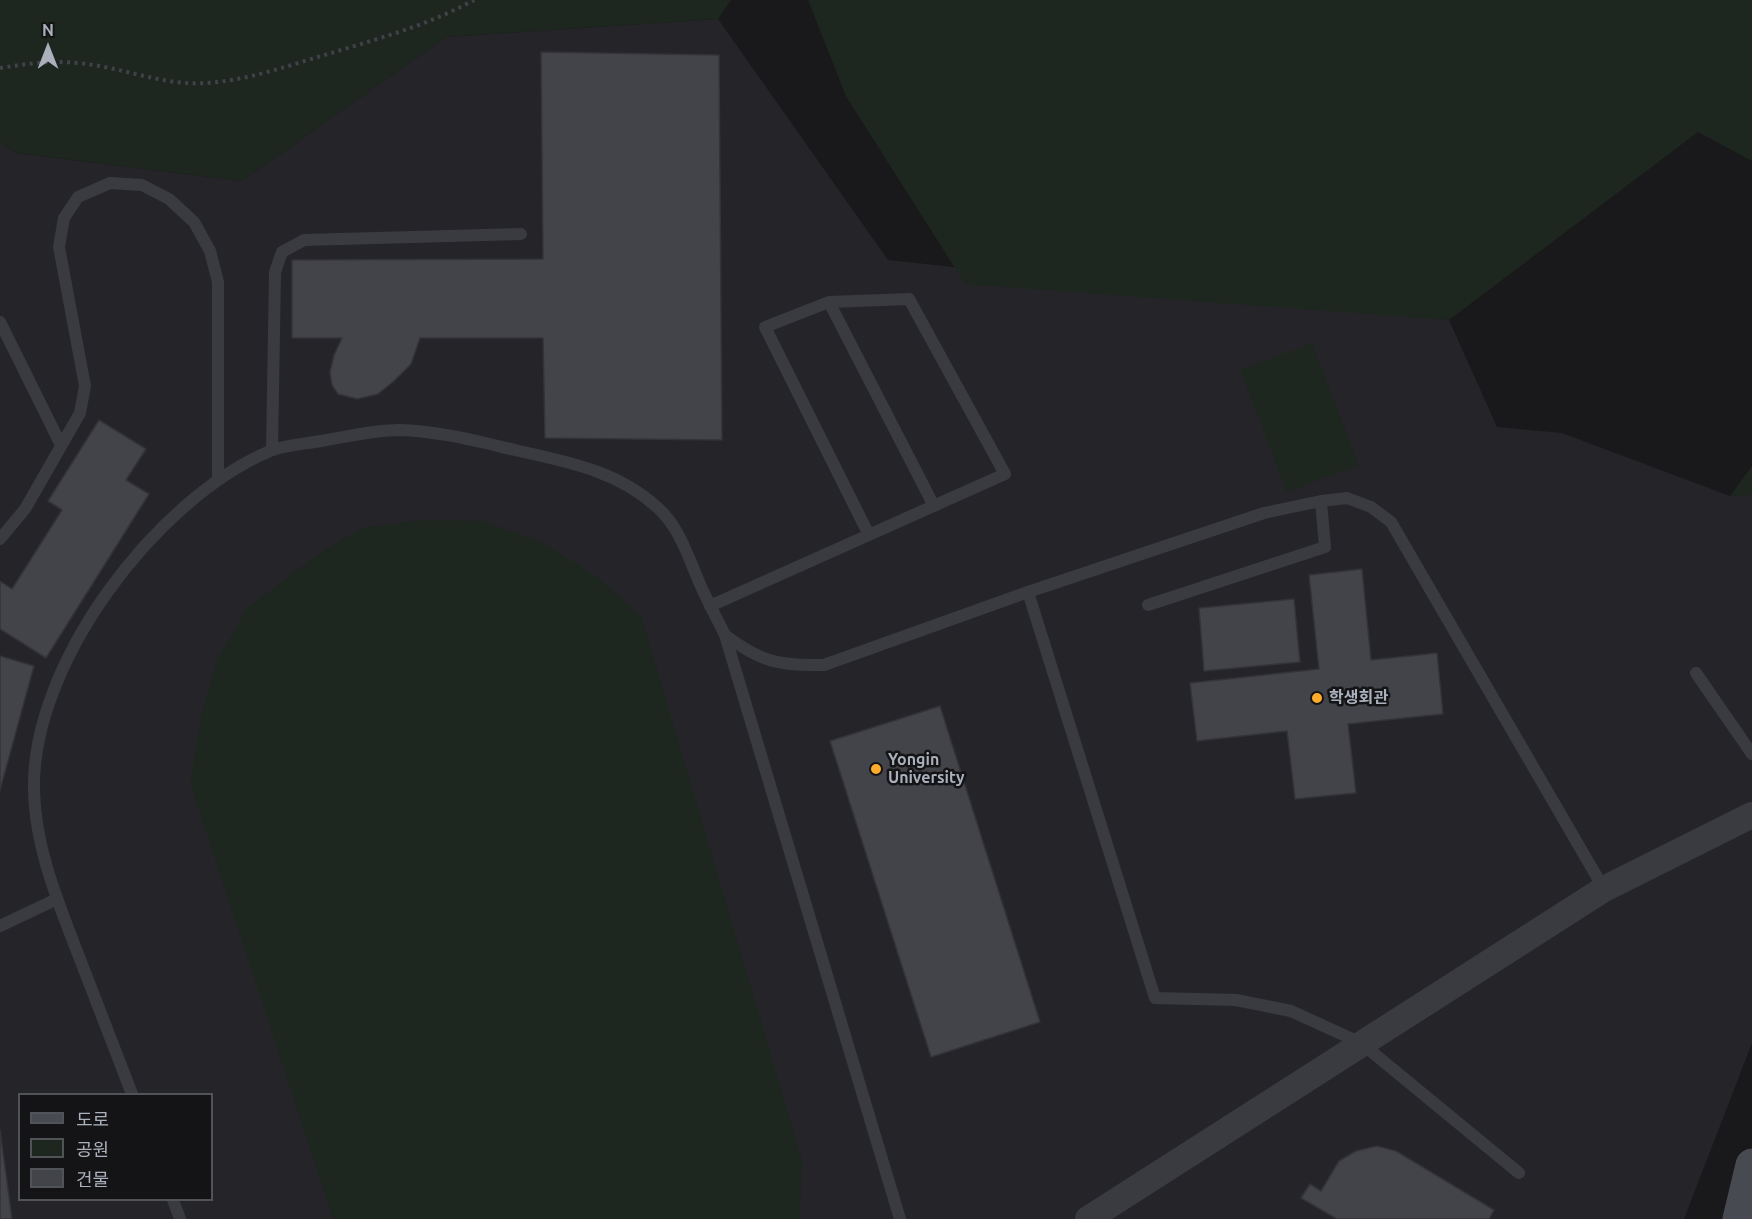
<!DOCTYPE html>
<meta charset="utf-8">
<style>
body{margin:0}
#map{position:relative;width:1752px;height:1219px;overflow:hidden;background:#19191b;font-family:Ubuntu,"Noto Sans KR",sans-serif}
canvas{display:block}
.legend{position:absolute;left:18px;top:1093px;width:195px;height:108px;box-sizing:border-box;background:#141416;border:2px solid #505358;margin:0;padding:8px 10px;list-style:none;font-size:18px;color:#aab1bc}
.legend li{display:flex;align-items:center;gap:12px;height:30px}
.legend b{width:30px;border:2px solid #505358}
.north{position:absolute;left:18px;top:18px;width:60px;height:60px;-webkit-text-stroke:4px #141416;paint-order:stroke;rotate:0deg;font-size:16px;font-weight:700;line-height:24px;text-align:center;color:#aab1bc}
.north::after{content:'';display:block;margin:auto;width:21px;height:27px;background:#aab1bc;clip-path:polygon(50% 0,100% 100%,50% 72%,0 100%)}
</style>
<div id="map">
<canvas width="1752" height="1219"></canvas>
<ul class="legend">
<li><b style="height:8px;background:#474a51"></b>도로</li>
<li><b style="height:16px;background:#1e271f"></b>공원</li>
<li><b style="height:16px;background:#434449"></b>건물</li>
</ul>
<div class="north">N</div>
</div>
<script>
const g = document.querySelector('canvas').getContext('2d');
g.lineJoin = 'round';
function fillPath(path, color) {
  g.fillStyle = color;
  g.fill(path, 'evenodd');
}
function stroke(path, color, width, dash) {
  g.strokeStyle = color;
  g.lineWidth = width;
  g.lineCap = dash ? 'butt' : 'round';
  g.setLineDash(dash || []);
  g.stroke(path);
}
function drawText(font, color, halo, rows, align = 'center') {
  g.font = font + ' Ubuntu,"Noto Sans KR",sans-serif';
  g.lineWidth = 5;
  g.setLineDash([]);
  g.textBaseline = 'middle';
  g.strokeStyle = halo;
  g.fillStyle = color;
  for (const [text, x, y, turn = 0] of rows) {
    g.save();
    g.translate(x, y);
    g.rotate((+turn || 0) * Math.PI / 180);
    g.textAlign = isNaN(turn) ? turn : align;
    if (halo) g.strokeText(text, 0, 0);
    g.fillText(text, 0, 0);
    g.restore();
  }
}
fillPath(new Path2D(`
 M718,19l170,241 561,60 48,107 65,6 168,63 22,-2v549l-68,176h-1684v-1077l16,11 226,28 204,-144zM20,1094h192v106h-192z`), '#252529');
fillPath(new Path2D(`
 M0,0h731l-13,19 -272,18 -204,144 -226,-28 -16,-11z
 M808,0h944v161l-54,-29 -249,188 -484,-36 -119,-188z
 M1312,343l47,122 -72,27 -47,-122z
 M1752,466v28l-22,2z
 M420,520l65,1 60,23 54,34 43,40 160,542 -2,59h-467l-143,-436 11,-67 16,-56 30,-52 68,-52 46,-28z`), '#1e271f');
const building = new Path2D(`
 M541,52l178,3 3,385 -177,-2 -2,-100h-123l-9,26 -17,17 -16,13 -21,5 -19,-5 -6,-9 -2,-13 4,-17 8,-17h-50v-78l251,-1z
 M99,420l47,29 -20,31 23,14 -103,164 -46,-29v-48l12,8 50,-79 -14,-9z
 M1362,569l9,91 66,-7 6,61 -95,10 8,69 -61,6 -8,-68 -90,10 -7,-58 129,-14 -10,-94z
 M1294,599l6,63 -96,9 -5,-63z
 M0,656l34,10 -34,124z
 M940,706l100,316 -109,35 -101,-316z
 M0,1130l12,89h-12z
 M1377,1146l19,5 98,59 -5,9h-152l-36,-21 9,-14 11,7 18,-30 17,-10z`);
fillPath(building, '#434449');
stroke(building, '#333338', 1.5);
stroke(new Path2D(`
 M0,68c26,-4 51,-8 77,-5 37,3 72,17 108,20 48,3 98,-16 143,-29 49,-15 101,-29 146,-54`), '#3f4248', 4, [3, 4.5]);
stroke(new Path2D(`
 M829,302l105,204
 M0,322l61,123
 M272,450l3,-178 7,-20 22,-12 217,-6
 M0,539l25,-30 55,-96 5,-27 -26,-139 5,-29 14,-21 32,-14 32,2 27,14 25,23 16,29 8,31v198
 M1028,592l127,406 81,2 55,11 70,32 158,130
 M1148,605l177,-58 -4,-46
 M710,606l295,-132 -96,-175 -80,3 -64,25 104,208
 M725,635c36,27 54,31 99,30l204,-73 236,-79 57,-12 26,-3 24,9 20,15 213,367
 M1696,673l56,81
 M0,926l57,-27
 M132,1094c-18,-46 -36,-93 -54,-140 -20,-52 -43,-107 -44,-164 -3,-126 122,-291 236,-339 15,-6 35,-7 51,-10 25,-4 52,-11 78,-11 39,1 77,11 116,20 52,12 102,20 143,58 21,19 30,48 41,74 8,18 17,35 26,53l175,584
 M173,1200l7,19`), '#393b41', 12);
stroke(new Path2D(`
 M1088,1219l516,-330 148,-74`), '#393b41', 26);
stroke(new Path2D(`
 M1739,1219l13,-54`), '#474a51', 33);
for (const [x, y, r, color] of [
 [1317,698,6,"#ffac2d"],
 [876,769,6,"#ffac2d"]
]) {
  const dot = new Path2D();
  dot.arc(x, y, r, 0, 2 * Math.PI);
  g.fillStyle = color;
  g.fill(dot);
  stroke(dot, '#141416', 2);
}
drawText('bold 16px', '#aab1bc', '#141416', [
 ["학생회관",1329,698],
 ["Yongin",888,760],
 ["University",888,778]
], 'left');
</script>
